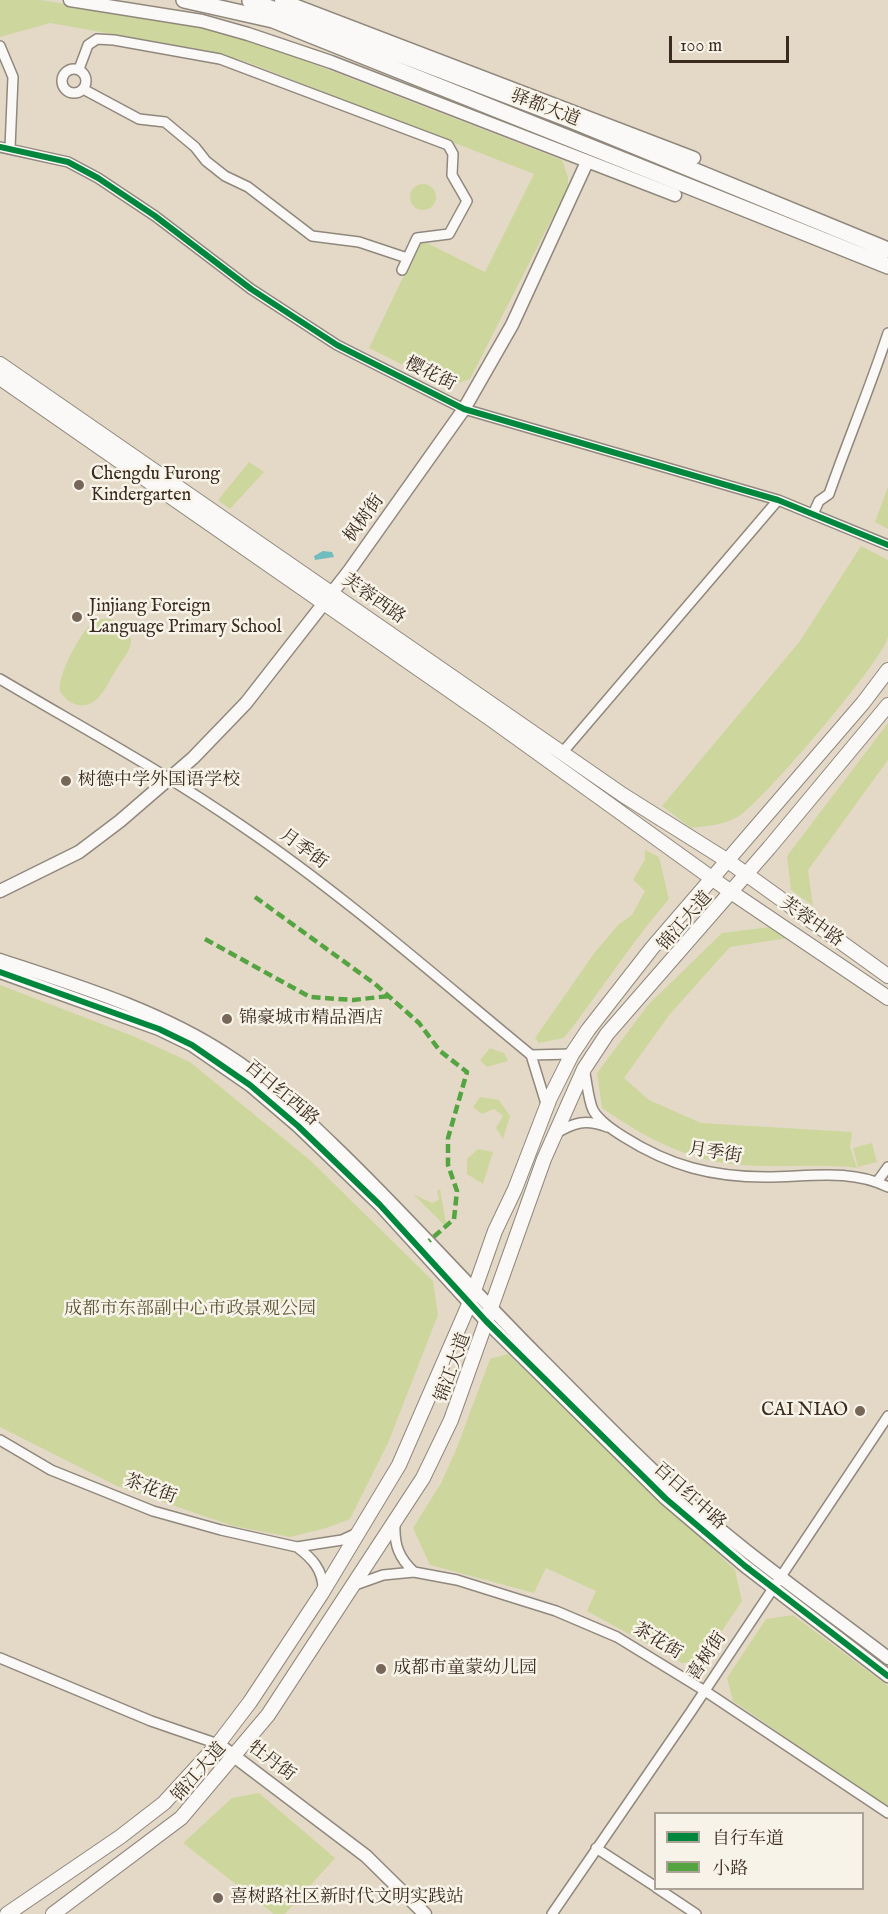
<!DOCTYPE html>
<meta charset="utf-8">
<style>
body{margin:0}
#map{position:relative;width:888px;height:1914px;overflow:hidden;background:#e4d9c7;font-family:"IM FELL English","Noto Serif SC",serif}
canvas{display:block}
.legend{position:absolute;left:654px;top:1812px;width:210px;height:78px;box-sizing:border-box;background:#f7f3e8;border:2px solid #aca397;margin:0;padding:8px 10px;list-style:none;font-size:18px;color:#3b2a1e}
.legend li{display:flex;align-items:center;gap:12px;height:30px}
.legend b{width:30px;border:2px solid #aca397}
.scale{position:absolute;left:669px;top:36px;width:120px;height:27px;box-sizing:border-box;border:3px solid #3b2a1e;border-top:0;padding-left:8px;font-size:18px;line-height:21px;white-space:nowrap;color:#3b2a1e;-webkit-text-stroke:4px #f7f3e8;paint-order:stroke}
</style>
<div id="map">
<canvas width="888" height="1914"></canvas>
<ul class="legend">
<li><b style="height:8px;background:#00873e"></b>自行车道</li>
<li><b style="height:8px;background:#54a441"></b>小路</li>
</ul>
<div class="scale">100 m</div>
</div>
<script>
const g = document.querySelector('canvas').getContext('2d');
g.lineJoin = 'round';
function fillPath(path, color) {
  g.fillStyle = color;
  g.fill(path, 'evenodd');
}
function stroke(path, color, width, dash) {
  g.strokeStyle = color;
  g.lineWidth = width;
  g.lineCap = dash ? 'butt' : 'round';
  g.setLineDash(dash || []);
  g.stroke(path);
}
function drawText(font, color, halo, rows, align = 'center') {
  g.font = font + ' "IM FELL English","Noto Serif SC",serif';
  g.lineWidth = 5;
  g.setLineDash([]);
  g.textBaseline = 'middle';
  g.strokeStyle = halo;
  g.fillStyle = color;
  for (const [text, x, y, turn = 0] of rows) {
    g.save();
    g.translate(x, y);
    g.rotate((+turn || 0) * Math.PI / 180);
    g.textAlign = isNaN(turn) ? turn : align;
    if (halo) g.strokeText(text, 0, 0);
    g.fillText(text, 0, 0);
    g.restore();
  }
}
fillPath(new Path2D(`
 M0,0h41l167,27 64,21 290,112 6,17v10l-98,192 -23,8 -78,-39 52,-108 64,32 49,-98 -287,-112 -37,-11 -160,-28 -50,14z
 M410 197a13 13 0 1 1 26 0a13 13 0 1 1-26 0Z
 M249,462l15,10 -34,37 -12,-9z
 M888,487v42l-13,-7z
 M861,546l27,14c0,21 0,58 0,77 -5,24 -126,165 -149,179 -15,9 -31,10 -48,12l-29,-22 138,-165z
 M110,619c11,2 20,9 21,22 0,10 -10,20 -15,29 -9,14 -18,39 -38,35 -9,-2 -14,-7 -18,-14 -3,-15 20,-58 32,-68 6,-4 11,-5 18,-4z
 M888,723v37l-80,110 5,36 -22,-16 -4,-34z
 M645,850l14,7 10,42c-38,44 -69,93 -105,139l-25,5 -4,-5 60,-86 24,-28 13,-9 13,-24 -12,-11 12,-21z
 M770,927l17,11 -57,9 -60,67 -46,64 25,22 52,23 151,9 -2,15 7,21c-43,-5 -84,1 -125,-4 -50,-6 -89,-28 -130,-56l-5,-35 51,-68 74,-72z
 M0,985l133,51 57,26 121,99 122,120 5,34 -50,128 -38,76 -24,9 -36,9 -57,-11 -116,-40 -117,-59z
 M490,1048l14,5 4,8 -21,6 -7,-7z
 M480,1097l19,3 11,16 -7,23 -7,-11 7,-12 -9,-7 -12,5 -9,-7z
 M872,1143l5,19 -19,5 -5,-19z
 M478,1149l15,3 -10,32 -16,-10v-15z
 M440,1189l6,34 -2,2 -31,-31 19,9 7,-3 -2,-9z
 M508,1354l227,216 7,31 -40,60 -20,2 -95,-52 9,-20 -50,-23 -12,25 -104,-28 -17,-37 28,-45 15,-33 34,-91z
 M793,1615l95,71v122l-155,-107 -6,-23 39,-59z
 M259,1793l76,65 -50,56h-11l-91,-71 49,-45z`), '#cdd79d');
fillPath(new Path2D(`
 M323,551l9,1 2,5 -19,3 -1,-4z`), '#70bcbf');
const minor = new Path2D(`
 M0,46l13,31 -3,71
 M62 81a12 12 0 1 1 24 0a12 12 0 1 1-24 0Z
 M79,69l9,-24 9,-6 17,1 106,19 228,86 5,9 -1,21 15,26 -18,33 -32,4 -15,32
 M83,89l56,30 26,3 30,25 11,14 19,15 23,11 64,49 47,6 48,16
 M0,147l68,15 30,16 57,38 96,73 86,56 127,64 314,91 110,45
 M813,514l6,-13 10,-7c19,-54 41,-106 59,-161
 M0,679c81,48 164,93 242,147 102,69 194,151 289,229l41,-1
 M562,753l216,-253
 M531,1055l16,52
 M584,1069c3,12 4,30 9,41 6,11 20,20 31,27 46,29 88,40 142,40 41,0 84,-9 122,10
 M555,1134c19,-12 31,-15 52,-7
 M877,1182l11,-15
 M0,1440l51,30 102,41 68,19 76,17 45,-7 15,-7
 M395,1524c-1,21 4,34 19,48
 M297,1547c15,11 26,23 26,42
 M355,1585l28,-10 31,-3 43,8 99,31 61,26 88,54 183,122
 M0,1658l151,63 67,23
 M596,1848l60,39
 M657,1888l39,26
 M552,1914l138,-201 198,-297`);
const tertiary = new Path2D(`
 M70,0l132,21 46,13 83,28 344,133
 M281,0l413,158
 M0,891l79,-39 41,-31 73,-63 53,-55 103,-132 115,-162 48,-84 75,-163
 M0,960c78,26 158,50 227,95 38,24 73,58 105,89 72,69 138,144 208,214 41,41 81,83 123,122 70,65 149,120 225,178
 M0,972l159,57 33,16 58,40 48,41 82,79 106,116 179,177 80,68 143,110
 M218,1744l148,112 59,58`);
const secondary = new Path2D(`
 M0,364l623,431 105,66 160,115
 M0,378l492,342 239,172 157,106
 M7,1914l113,-77 44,-34 54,-59 32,-42 72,-109 77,-128 71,-163 25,-71 20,-42 35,-91 22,-44 16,-24 64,-82 211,-245 25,-33
 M53,1914l128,-96 87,-103 155,-237 28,-58 93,-261 40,-90 23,-35 162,-186 119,-143`);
const primary = new Path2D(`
 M184,0l89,20 615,246
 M250,1l104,36 217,83 317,130`);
const trunk = new Path2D(`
 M253,0l8,3`);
stroke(minor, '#90887d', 12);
stroke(tertiary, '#90887d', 15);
stroke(secondary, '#90887d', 16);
stroke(primary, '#90887d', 18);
stroke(trunk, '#90887d', 18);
stroke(minor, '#fbf9f7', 9);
stroke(tertiary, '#fbf9f7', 12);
stroke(secondary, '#fbf9f7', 14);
stroke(primary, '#fbf9f7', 15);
stroke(trunk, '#fbf9f7', 15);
stroke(new Path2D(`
 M255,897l120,87 44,39 21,28 27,21 -19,66v27l9,26 -3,28 -25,22
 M205,939l105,58 43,3 36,-4`), '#54a441', 4.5, [9, 4.5]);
stroke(new Path2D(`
 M0,147l68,15 30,16 57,38 96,73 86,56 127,64 314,91 110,45
 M0,972l159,57 33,16 58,40 48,41 82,79 106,116 179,177 80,68 143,110`), '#00873e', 6);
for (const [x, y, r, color] of [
 [79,485,6,"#766759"],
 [77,617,6,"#766759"],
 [66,781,6,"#766759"],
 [227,1019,6,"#766759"],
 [860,1411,6,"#766759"],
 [381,1669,6,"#766759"],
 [218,1898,6,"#766759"]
]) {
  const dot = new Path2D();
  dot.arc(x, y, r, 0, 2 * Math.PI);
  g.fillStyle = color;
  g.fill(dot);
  stroke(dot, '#f7f3e8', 2);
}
drawText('18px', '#3b2a1e', '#f7f3e8', [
 ["驿都大道",545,109,21],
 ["樱花街",430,375,26],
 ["枫树街",365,519,-54],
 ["芙蓉西路",373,600,35],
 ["月季街",303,850,36],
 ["锦江大道",686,922,-49],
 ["芙蓉中路",811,923,35],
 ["百日红西路",281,1094,40],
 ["月季街",715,1154,9],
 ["锦江大道",454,1368,-70],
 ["茶花街",150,1490,20],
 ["百日红中路",689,1497,42],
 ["茶花街",657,1642,31],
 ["喜树街",708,1657,-56],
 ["牡丹街",271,1762,37],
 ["锦江大道",200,1773,-49]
]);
drawText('18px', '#3b2a1e', '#f7f3e8', [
 ["Chengdu Furong",91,475],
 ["Kindergarten",91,496],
 ["Jinjiang Foreign",89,607],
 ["Language Primary School",89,628],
 ["树德中学外国语学校",78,781],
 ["锦豪城市精品酒店",239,1019],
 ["CAI NIAO",848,1411,"right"],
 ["成都市童蒙幼儿园",393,1669],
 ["喜树路社区新时代文明实践站",230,1898]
], 'left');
drawText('18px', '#5b5535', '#f7f3e8', [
 ["成都市东部副中心市政景观公园",190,1310]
]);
</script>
